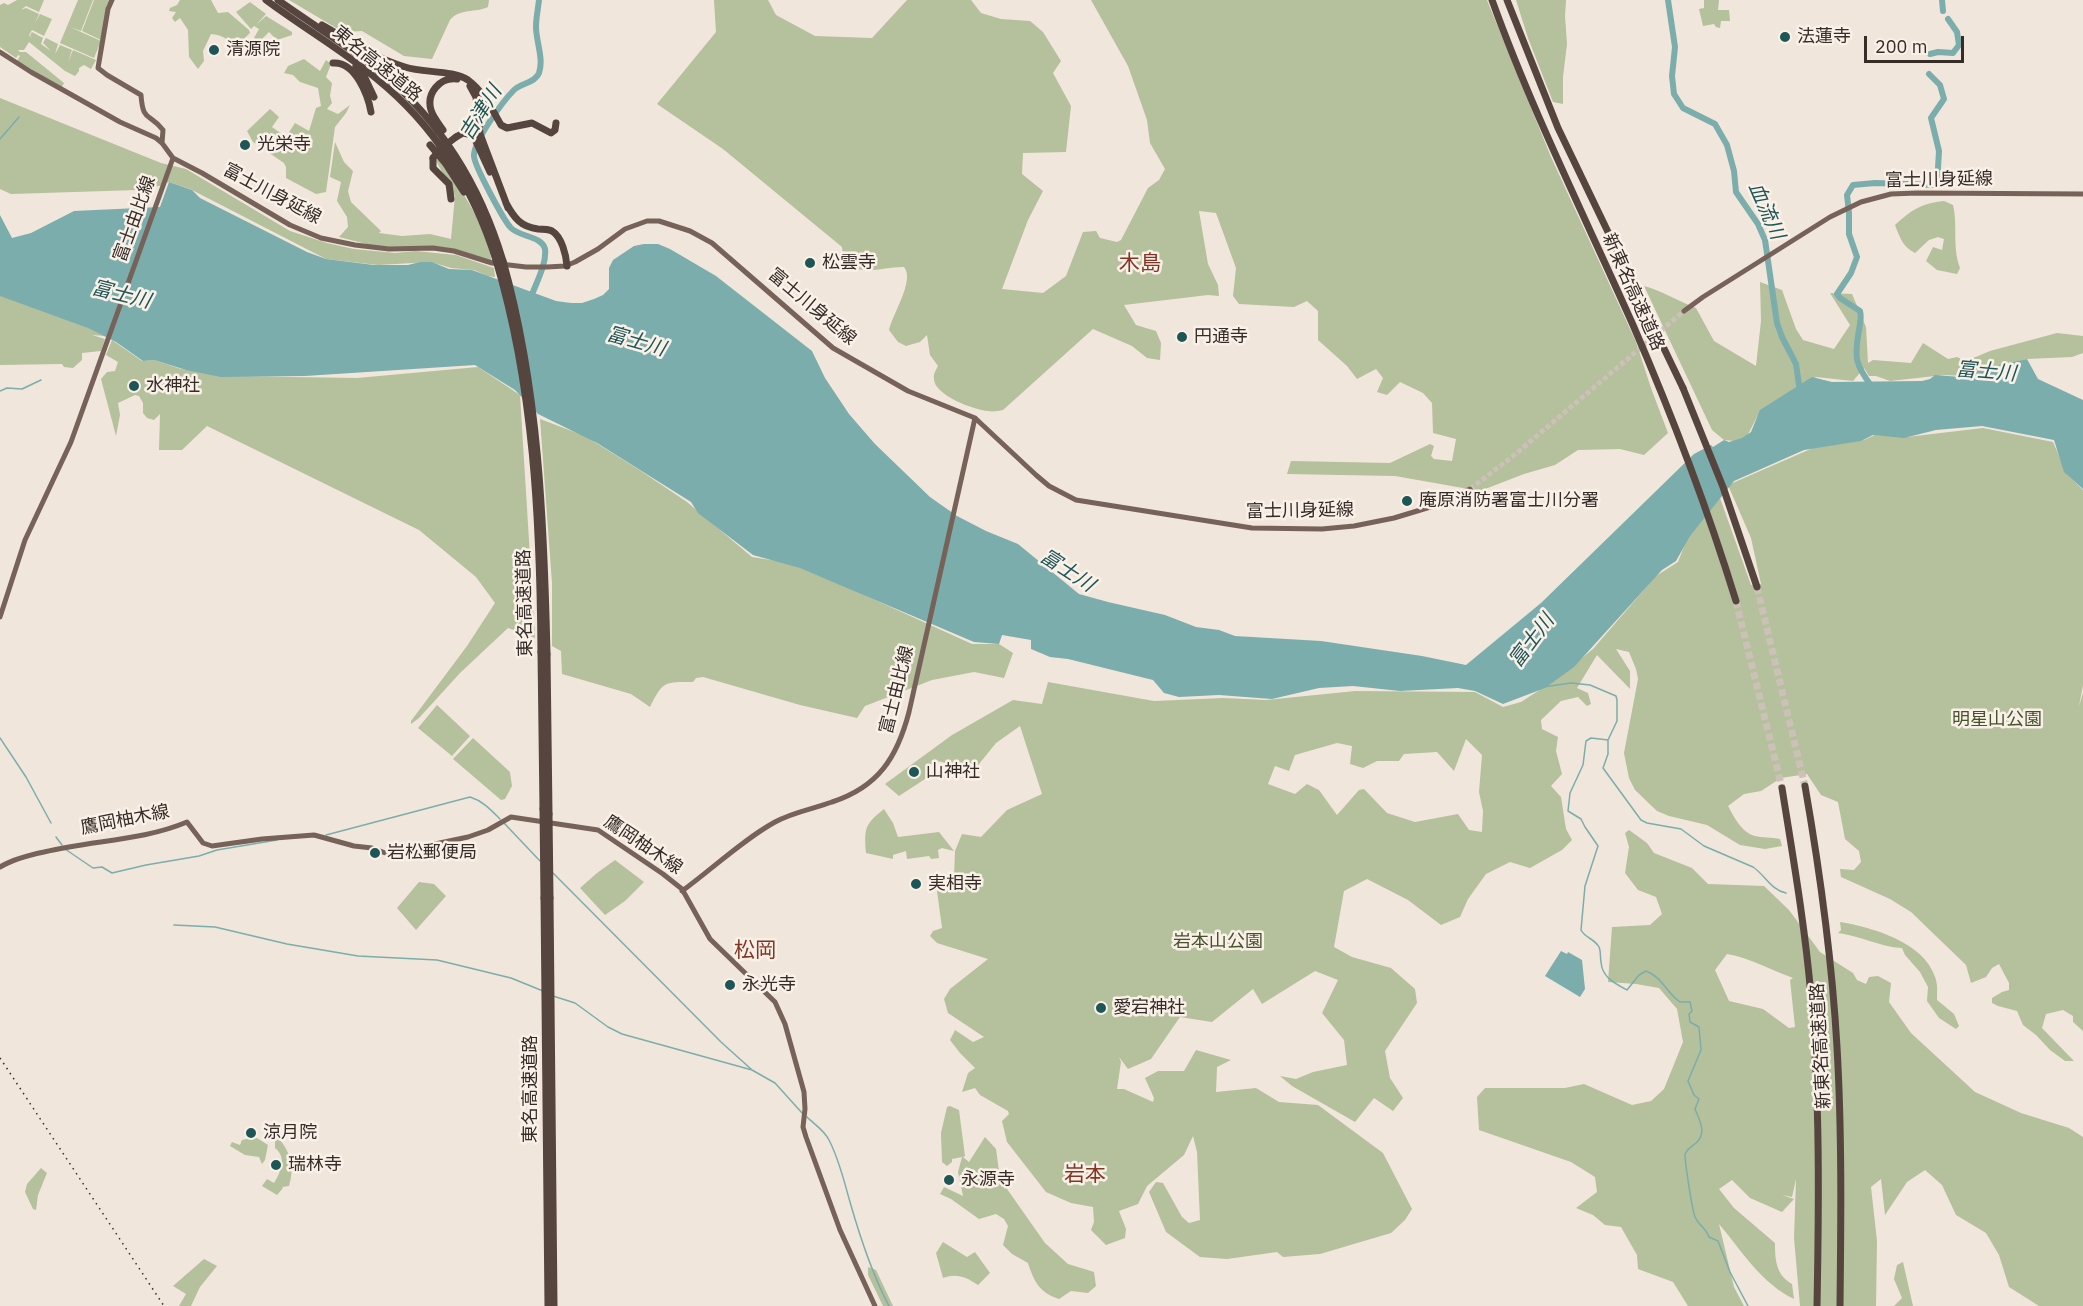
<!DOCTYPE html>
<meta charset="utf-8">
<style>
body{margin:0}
#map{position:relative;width:2083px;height:1306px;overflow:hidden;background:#f1e6db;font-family:"IBM Plex Sans",sans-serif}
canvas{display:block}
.scale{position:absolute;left:1864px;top:36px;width:100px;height:27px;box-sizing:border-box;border:3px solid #362c28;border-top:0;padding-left:8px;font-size:18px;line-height:21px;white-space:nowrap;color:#362c28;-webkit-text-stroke:4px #f9f0e8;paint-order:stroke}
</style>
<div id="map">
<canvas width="2083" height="1306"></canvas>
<div class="scale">200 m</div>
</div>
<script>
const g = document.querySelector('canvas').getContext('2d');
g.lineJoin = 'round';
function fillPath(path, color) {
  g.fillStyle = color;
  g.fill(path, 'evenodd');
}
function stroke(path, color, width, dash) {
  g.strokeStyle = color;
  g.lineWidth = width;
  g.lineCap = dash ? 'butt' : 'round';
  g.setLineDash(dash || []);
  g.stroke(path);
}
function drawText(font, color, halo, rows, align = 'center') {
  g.font = font + ' "IBM Plex Sans","Noto Sans JP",sans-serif';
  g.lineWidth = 5;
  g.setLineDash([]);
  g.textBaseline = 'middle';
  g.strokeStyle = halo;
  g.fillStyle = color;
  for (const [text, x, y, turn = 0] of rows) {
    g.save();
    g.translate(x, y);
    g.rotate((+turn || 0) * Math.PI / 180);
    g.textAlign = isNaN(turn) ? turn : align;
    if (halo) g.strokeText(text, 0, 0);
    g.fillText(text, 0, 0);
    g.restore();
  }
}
fillPath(new Path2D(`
 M17,0h27l-5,12 -13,-6 -5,4 5,-2 13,6 -4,9 5,-9 12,5 -8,17 -12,-6 -3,5 3,3 -2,-3 2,-3 11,6 -2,6 10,7 -8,-8 3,-5 12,6 -3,10 5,-9 12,5 -4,12 5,-12 23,10 -5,9 -7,-4 -5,3v3l-4,5 -10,-5 -36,-29 -5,8h-6l2,2h6l38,31 -2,4 -45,-26 3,-5 -2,-1 -2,3 -16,-11v-42l4,-2 4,2z
 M78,0h15l-12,31 -11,-4 31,14 -7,17 -34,-15z
 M94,0h16l-3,5 -6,35 -19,-9z
 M180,0h31l7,13 10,-1 21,18 1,3 -16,15c-5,-9 -12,-13 -23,-14l-8,17 1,10 -6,8 -9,-12 -1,-27 -8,-12 -5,4 -3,-4 4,-6 -7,-1 1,-3 7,-3z
 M289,0h200l-1,7c-13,6 -28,1 -38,13l-18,39 -28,-3 -42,-25 -19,1z
 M714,0h54l8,15 39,21 57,2 35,-38h64l10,13 20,6 29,2 13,11 18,29 -8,12 18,33 -5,46 -43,1 -1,21 21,17 -15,29 -26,69 41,4 23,-17 17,-44 13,-1 4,7 17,4 4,-2 27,-52 11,-8 6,-11 -15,-26 -3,-23 -19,-54 -37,-66h396l64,157 85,185 15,46 17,45 -24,22 -24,-6 -42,1 -23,15 -31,9 -44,17 -85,-15 -108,-2 4,-13 99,2 40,-19 4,2 -3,10 3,3 18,2 4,-22 -23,-6 -1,-30 -9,-10 -23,-11 -13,13 -10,-3 6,-14 -7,-9 -19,10 -10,-13 -29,-26v-29l-11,-10 -13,6 -55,-3 -6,-8 3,-28 -20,-55 -17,-2 9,53 10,21 1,11 -11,-1 -84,10 12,20 20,6 5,12 -1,17 -13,-2 -15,-12 -39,-17 -90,81c-5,1 -10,2 -15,1 -14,-1 -54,-16 -54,-32 -1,-5 2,-9 4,-13l-8,-11 -3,-20 -7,7 -14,4 -8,-4 -9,-12c4,-17 26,-50 15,-63 -22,-1 -59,16 -62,-20l-119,-98 -66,-45 59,-72z
 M1516,0h50l-1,16 2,28 -4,33v27l-10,-2 -25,-64z
 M1704,0h15l-1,10h11l1,11h-9l-1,7 -4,-1 -2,-3 -11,2 -4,-17 5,-1z
 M250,2l16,12 -10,11 10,-9 26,16v3l-15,5 -8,-8 -11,11 -4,-5 5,-9 -5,-3 -3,3 -15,-17z
 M304,59l16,12 6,-11 5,4 -5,13 6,6 -2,13 2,7 -5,6 11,5 12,-9 -4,8 -11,14 -9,65 -10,2 -30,-16v-11l-2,-4 -31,-21 -6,-11 23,-22 9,8 -7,10 14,10 9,-14 14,8 7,-23 5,-2 -3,-18 -18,-6 -7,-7 -9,-2 4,-7z
 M0,98l161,65 25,6 104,62 37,12 27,6 41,4 21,-2 40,4 38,13 1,9 -7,-1 -14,-6 -23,-2 -20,-6 -53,3 -52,-6 -136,-70 -21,-7 -10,4 -22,4 -126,4 -11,-5z
 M335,142l9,20 9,9 -5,20 3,11 30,29 -2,2 23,3 28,-2 21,5 4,-43 -20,-37 4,1c23,29 47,66 53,103l-30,-12 -19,-4h-65l-39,-10 9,-10 -1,-10 -10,-16 4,-19 -11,-5z
 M1944,201l9,4c5,22 -1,41 7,63l-3,6 -20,-4 -11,-9 7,-14 9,3 2,-11 -6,-2 -9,3 -14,13c-12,-6 -15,-15 -20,-28 16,-15 27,-22 49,-24z
 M1760,282l22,8 14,39 7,11 31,9 16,-24 -20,-32 22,1 14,33 2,36 5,-3 38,3 12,-20 25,16 9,-2 9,4 24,-10 67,-18 26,3v17l-11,4 -45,2 -61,17 -22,-1 -54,6 -14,-5h-7l-5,-8 -11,13 -37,-4 -58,38 -14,27 -20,-2 -12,-10 -68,-144c18,5 34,15 52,22l18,33 42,25 5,-45z
 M0,292l37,10 68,34 -13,-1 13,4 -4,12 -19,2v7l-9,8 -9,-1 -2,-3 -62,1z
 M112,340l30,21 12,-1 27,9 47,7 129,2 121,-11 42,28 15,243 -27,-10 -48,45 -41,45 -8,6v-3l56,-75 28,-43 -19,-26 -57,-47 -212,-104 -25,24h-23l1,-36 -6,6 -7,-2 -4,-5v-10l-4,-7 -4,-1 -17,8 2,12 -4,21 -15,-57 6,-7 8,-1 3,-9 -12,-7z
 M540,419l45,17 56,35 46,31 65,55 44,7 176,80h27l14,9 -9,25 -30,-6 -42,8 -67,26 -8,12 -57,-13 -97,-28 -7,1 -3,4c-29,0 -30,-1 -43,25l-19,-13 -69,-20 -1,-23 -9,-5v-63z
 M1983,428l70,14 14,32 16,16v195l-4,21 4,-13v338l-10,-9v-6l-10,-6 -17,4 -4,14 32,33h-9l-15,-11 -14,-15 -13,-10 -6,-14 -19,-5 -6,-3v-5l10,-6 7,-2v-7l-10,-19 -7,4 -6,9 -15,6 -5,-18 -55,-53 -21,-13 -49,-22 -1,-8 14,1 7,-8 -2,-11 -14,-12 -7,-37 -17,-7 -14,-21 -26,4 -20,13 -17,3 -16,12c6,11 14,27 27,30 6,2 17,1 25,3l2,7 -17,3 -25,-4 -33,-20 -38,-9 -12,-5 -22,-21 -6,-12 -5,-25 14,-74 -2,-10 -7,-17 -13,-3 14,22v18l-33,-34 -20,33 11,5 3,11 -4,2 -9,-9 -17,4 -20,19 1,9 16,8 -2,14 6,23 -11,12 10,11 5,32 6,11 -10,10 -32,18 -20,-6 -24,12 -18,25 -8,18 -19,8 -33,-25 -41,-21 -23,12 -10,56 18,10 39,11 24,21 2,14 -32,48 5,27 13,20 -10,13 -19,-13 -19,24 -63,-36 -12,-10 16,3 17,-7 34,-7 -3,-25 -22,-27 16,-33 -23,-9 -53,33 -9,-15 -41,33 -32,-5 -29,42 -23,10 -9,-12 2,5 -4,27h7l29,13 1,-4 -9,-20 13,-7h26l12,-21 35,10 -14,7 -1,25 40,-4 23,14 39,3 65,48 29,56 -7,11 -14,13 -71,21 -37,3 -6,-5 -50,7 -27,-2 -34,-25 -17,-40 7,-10 7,1 19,34 7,6 11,-3 -3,-68 -4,-16 -9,19 -37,31 -9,18 -19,7 7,18 -1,9 -19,7 -15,-15 3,-8 -1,-15 -22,-4 -25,-11 -39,-50 -5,-21 7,-7 -1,-3 -28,-16 -5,-7 -13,4 6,-19 7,-5 -15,-15 -10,-13 5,-10 18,12 11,-5 -36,-24 -4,-14 6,-10 38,-30 -51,-16 -7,-7 3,-5 9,-3 -5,-37 17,-15 1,-25 7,-17 19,3 26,-27 35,-16 -22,-68 -24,17 -21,26 -38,-8 -12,18 -26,17 -14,-12 67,-49 61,-35 29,4 6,-22 106,19 69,-3 43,2 89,-9 120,1 28,15 18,-5 34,-22 38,-31 63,-73 22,-14 10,-26 32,-38 31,87 10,-1 -10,-46 -23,-53 85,-37 51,-8 11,-5 32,2zM1466,739l16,16 -3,37 4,19 -1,21 -13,-2 -11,-16 -43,8 -28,-9 -23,-24 -5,1 -22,25 -18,-25 -12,-6 -12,10 -27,-10 7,-18 14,5 6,-16 42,-12 15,3 -2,18 13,4 14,-7h22l5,-7 33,-2 17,19z
 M437,705l33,31 -18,20 -34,-28z
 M473,738l37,34 2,14 -7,13 -4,1 -48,-41z
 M884,809l9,14 5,14 41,-5 15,19 -12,-3 -4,2 1,8 -8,1 -2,-3 -22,3 -1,-8 -13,4v4l-27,-6c-2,-25 -1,-29 18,-44z
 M1629,830l18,13 7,10 38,15 16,16 56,2 25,24 31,42 33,21 4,7 9,4 3,-7 9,-1 13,7 -2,19 22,31 64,59 46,21 48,15 14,9v169h-44l-30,-19 -10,-32 -13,-22 -30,-18 -14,-30 -17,-15 -18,12 -22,33 -4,-36 -10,8 6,54 -1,65h-76l-6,-68 2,-59 -4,18 -10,-2 12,4 -12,13 -32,-14 -18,-18 -13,9 15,19 41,35c0,17 1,32 17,41l2,15c-32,-15 -53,-49 -75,-75l15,63 10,19h-56l-15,-24 -35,-13 -1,-14 -16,-28 -16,-2 -12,-10 -17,-7 21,-16 -2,-15 -24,-15 -92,-32 -2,-33 8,-9h80l19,-4 48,21 19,-4 13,-12 19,-47 -6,-33 -18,-21 -23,-4 -28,-2 4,-55 38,-2 12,-11 -6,-17 -18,-7 -13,-17 4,-26 -4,-14zM1727,954c23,4 44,16 66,24l-3,2 5,47 -6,1 -26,-19 -34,-8 -14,-31z
 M615,860l29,22 -19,19 -20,14 -25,-27 17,-15z
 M419,882l15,2 12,12 -30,34 -19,-22z
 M1840,922c31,5 84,20 95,55 3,7 2,15 2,23l17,14 5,12 -3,3 -17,-11 -12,-17 1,-14 -8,-15 -15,-17 -3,-7c-22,-1 -41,-12 -64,-15l3,-3z
 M950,1106l9,4 6,46 -2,1 6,5 16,-25 11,12 4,30 45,64 23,21 26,8 2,14 -8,7 -17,-2 -12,8c-19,-6 -25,-17 -31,-36l-16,-9 -9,-9 5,-19 -4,-7 -8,-5 -17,5 -28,-20 -11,-5 4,-7 19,9 -5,-24 4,-15 -10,2v3l-5,4 -5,-4 -1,-29 6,-26z
 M275,1135c15,13 20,33 14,51l-7,1 1,1 -6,7 -15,-9 5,-7 7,4c7,-11 13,-26 1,-35z
 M251,1138h6l11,7 -3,15 -3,4 -3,-7 -14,-2 -15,-9 2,-4 8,3 2,-5z
 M41,1168l6,5 -9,22 -2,15 -3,-1 -8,-17 2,-8z
 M943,1242l24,15 8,-5 15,21 -12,12c-12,-8 -21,-12 -35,-7l-7,-25z
 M204,1259l13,7 -17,21 -9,19h-12l7,-12 -13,-8z
 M1903,1262l10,44h-19l8,-8 -8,-19 3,-14z
 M868,1267l8,3 17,36h-10l-15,-31z`), '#b5c09c');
fillPath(new Path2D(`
 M169,182l23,8 8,8 107,54 19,7 48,6h34l12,-3h12l17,7 23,1 84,31 15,2h11l12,-4 9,-4 6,-6v-21l4,-8 21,-14 10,-2h14l12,5 46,27 96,75 13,27 24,36 26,30 55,53 27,19 29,15 32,13 61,50 29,8 57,13 31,12 23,3 16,6 86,5 101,15 44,9 75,-62 153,-149 17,-9 2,2 11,-7 5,2 13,-4 9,-6 9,-22 52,-33 20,5 90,-1 8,-2 5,-4 26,2 30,-10 36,-8 11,20 45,21v89l-19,-17 -10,-32 -72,-14 -46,4 -32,8 -31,-3 -12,6 -57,9 -70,31 -44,55 -14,25 -14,9 -88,97 -29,21 -42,16 -28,-13 -17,-3 -58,3 -47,-5 -34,2 -47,11 -53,-4 -40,2 -15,-4 -11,-13 -85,-21 -18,-2 -19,-8v-9l-29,-5 -3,9 -25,-2 -174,-74 -47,-13 -55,-42 -7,-11 -94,-59 -59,-29 -23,-24 -40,-25 -170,11 -84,1 -35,-7 -32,-10 -11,1 -27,-19 -28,-14 -88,-32v-81l12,23 19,-5 43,-22 86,-4z
 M1561,951l6,3 1,-2 14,8 3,29 -5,8 -35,-21z`), '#7badad');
stroke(new Path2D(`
 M0,139l19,-22
 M0,391l7,-3 15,1 19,-9
 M1543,687l28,-4 19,2 26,11 1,4v21l-9,19v14l-5,14 38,52 6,3 34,6 23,17 49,21c12,8 18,23 33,26
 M0,738l26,39 25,46
 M1608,740l-17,-2 -5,3 -3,24 -13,28 -2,18 13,8 4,8 13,19 -13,40 -4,44c4,8 14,9 18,17 2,4 1,10 2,15 1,15 13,21 26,28l12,-15 7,-4c15,5 21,22 34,31h10l2,9 -3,3 1,8 9,5 2,23 -13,31 6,14 5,4 -4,10c5,12 12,24 1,34 -5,4 -8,5 -11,11 0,9 7,55 10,63 4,9 11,11 14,20l9,4 12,31 18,34
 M504,823l36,38
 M326,835l144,-38c13,4 21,13 30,22
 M56,837l6,8
 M65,849l28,19 9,-1 10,6 34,-8 53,-9 18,-6 60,-10
 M552,872l169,170 30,27
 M174,925l41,2 72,17 71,12 79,4 74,18 32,13
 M553,996l22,7 33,24 14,7 130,36 23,13 28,31
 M807,1117c7,7 18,14 22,23 10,19 15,41 21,62 10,35 22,72 39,104`), '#7badad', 1.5);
stroke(new Path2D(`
 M1668,0l7,47 -3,29 2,18 9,14 32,16 12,21 7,26 2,21 22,32 7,16 12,83 5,14 14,27 4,28
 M1942,0l1,11
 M1930,54l8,-2 15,1 6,-8 -2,-13 -9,-13
 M531,297c5,-14 16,-33 14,-48 -3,-13 -25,-12 -34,-21 -7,-7 -37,-63 -37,-72 -1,-14 29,-55 40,-66 7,-7 21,-7 25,-17 5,-14 -3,-32 -3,-46 0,-9 2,-18 3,-27
 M1872,387c-17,-23 -18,-29 -13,-57 1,-7 3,-12 1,-19l-20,-13 -3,-4 14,-21 6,-16 -8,-23v-21l-2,-18 6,-10 22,-2 62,2 2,-34 -8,-33 13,-19 -4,-14 -11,-11`), '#7badad', 6);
stroke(new Path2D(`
 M1470,489l42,-32 172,-146`), '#ccc1b7', 5, [5, 2.5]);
stroke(new Path2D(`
 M1757,587l48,199
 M1736,601l46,187`), '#ccc1b7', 7, [7, 3.5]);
stroke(new Path2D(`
 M112,0l-4,9 -10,59 9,7 34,20c2,28 8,17 22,35l-1,13
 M0,52l31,20 89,50 36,16 6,5 11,15 -102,284 -46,98 -25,77
 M173,158l29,15 88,52 31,13 34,7 34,4 44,-1 21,3 38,12 34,4h21l18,-1 10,-4 23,-13 27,-20 22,-8h12l31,10 22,12 121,105 75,43 67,27 61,57 13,11 27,14 176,28 70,1 32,-3 40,-8 43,-13 33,-16
 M1684,311l19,-14 127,-80 31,-15 30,-8 26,-1 166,1
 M0,867c13,-8 30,-12 44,-15 48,-12 98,-11 143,-30l16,21 9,3 50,-7 52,-4 40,11 18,2 16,6 80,-17 20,-7 23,-13 87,13 65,44 19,15 28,50 65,63 10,22 19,68 1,17 -2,18 3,10 34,93 35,76
 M682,891c30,-22 62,-52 93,-69 18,-10 38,-13 57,-20 46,-15 65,-44 77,-90l66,-294`), '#776259', 5);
stroke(new Path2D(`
 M266,0c36,27 76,50 111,79 58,47 97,111 119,181
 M278,0c35,25 72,47 105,74 59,49 98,114 120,187
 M1492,0c40,111 93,217 141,325 39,90 74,182 103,276
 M322,25c27,15 53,33 83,42 18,6 48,3 63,13 15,11 24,29 33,45l6,3 25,-5 19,10 4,-3 1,-7
 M333,63c22,-2 35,32 38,49
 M356,66l9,12 9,19
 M470,86l6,11 4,37 28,74
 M443,130c-4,-6 -10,-13 -12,-20 -5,-17 9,-33 26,-31
 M456,137l7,-4 10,2 17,37
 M430,145l16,19 18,28
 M433,158v10l16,16 2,15
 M506,203c8,15 15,24 32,26 5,0 10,0 14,2 10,6 14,24 15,35
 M1683,388l40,99 34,100
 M541,652l2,157
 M547,654l2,160
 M1805,786c15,86 27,173 32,261 5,86 4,173 3,259
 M1782,788c11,69 23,138 29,208 9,103 8,206 6,310
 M544,898l4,408
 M550,898l4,408`), '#56453f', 7);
stroke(new Path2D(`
 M0,1058l164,248`), '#362c28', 1.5, [1.5, 4.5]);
stroke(new Path2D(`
 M1507,0l51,128 125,260
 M433,158l6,-8 17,-13
 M496,260c38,127 44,261 45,392
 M503,261c36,128 41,261 44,393
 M543,809l1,89
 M549,814l1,84`), '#56453f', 7);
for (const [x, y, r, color] of [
 [1785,37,6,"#1e5556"],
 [214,50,6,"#1e5556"],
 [245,145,6,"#1e5556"],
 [810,263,6,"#1e5556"],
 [1182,337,6,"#1e5556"],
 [134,386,6,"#1e5556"],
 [1407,501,6,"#1e5556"],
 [914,772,6,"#1e5556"],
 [375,853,6,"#1e5556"],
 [916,884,6,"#1e5556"],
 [730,985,6,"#1e5556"],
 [1101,1008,6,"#1e5556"],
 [251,1133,6,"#1e5556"],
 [276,1165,6,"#1e5556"],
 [949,1180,6,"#1e5556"]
]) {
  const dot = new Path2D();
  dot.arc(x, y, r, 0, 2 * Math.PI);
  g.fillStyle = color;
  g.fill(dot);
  stroke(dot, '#f9f0e8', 2);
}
drawText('18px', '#362c28', '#f9f0e8', [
 ["法蓮寺",1797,37],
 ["清源院",226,50],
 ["光栄寺",257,145],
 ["松雲寺",822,263],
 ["円通寺",1194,337],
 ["水神社",146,386],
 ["庵原消防署富士川分署",1419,501],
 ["山神社",926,772],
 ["岩松郵便局",387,853],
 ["実相寺",928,884],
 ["永光寺",742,985],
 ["愛宕神社",1113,1008],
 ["涼月院",263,1133],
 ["瑞林寺",288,1165],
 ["永源寺",961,1180]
], 'left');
drawText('18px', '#362c28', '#f9f0e8', [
 ["東名高速道路",377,64,39],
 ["富士川身延線",1939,180,-1],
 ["富士川身延線",272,194,28],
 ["富士由比線",135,219,-70],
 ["新東名高速道路",1633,292,66],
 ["富士川身延線",812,307,40],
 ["富士川身延線",1300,511,-1],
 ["東名高速道路",525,603,-91],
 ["富士由比線",897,690,-76],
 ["鷹岡柚木線",125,820,-11],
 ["鷹岡柚木線",643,845,34],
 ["新東名高速道路",1821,1046,-93],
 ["東名高速道路",531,1089,-90]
]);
drawText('18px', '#47532c', '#f9f0e8', [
 ["明星山公園",1997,720],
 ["岩本山公園",1218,942]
]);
drawText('italic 20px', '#1e5556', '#f9f0e8', [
 ["吉津川",481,113,-58],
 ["血流川",1766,211,66],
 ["富士川",121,295,14],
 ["富士川",636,342,16],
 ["富士川",1986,372,5],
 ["富士川",1067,571,33],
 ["富士川",1532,641,-53]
]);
drawText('21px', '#833623', '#f9f0e8', [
 ["木島",1140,264],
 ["松岡",755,951],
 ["岩本",1085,1175]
]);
</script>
